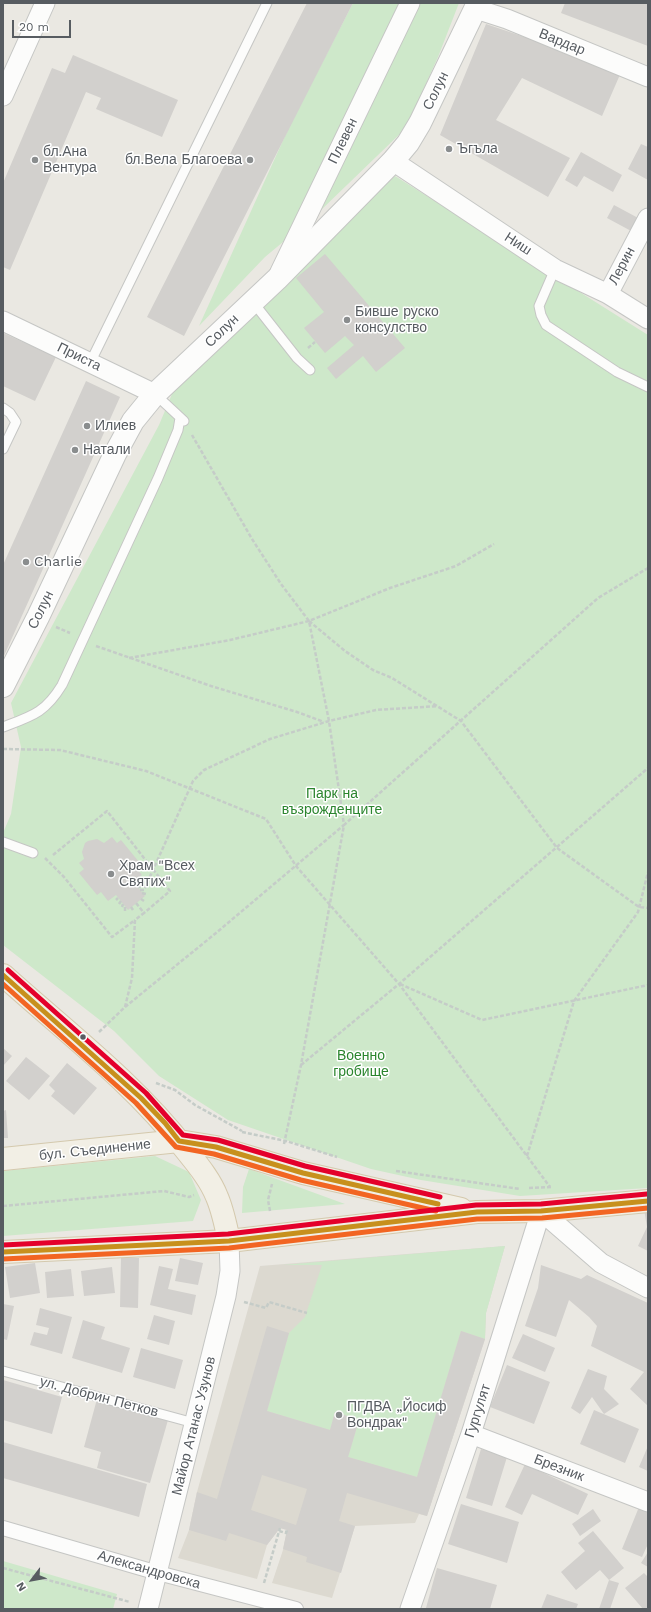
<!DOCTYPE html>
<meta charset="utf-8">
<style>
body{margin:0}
#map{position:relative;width:651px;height:1612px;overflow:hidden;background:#eae8e2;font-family:"Work Sans",sans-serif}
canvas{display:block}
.frame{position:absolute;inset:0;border:4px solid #575c61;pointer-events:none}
.north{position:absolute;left:12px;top:1560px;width:40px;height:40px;-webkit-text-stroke:3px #fff;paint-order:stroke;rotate:238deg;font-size:11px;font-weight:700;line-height:16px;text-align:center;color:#575c61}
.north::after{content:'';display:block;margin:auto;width:14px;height:18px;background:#575c61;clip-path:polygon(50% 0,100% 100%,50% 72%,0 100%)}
.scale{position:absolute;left:12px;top:20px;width:59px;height:18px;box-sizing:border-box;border:2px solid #575c61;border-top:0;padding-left:5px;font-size:12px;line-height:14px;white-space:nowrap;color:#575c61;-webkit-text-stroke:3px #fff;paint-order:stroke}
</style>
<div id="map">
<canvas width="651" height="1612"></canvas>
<div class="frame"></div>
<div class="north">N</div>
<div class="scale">20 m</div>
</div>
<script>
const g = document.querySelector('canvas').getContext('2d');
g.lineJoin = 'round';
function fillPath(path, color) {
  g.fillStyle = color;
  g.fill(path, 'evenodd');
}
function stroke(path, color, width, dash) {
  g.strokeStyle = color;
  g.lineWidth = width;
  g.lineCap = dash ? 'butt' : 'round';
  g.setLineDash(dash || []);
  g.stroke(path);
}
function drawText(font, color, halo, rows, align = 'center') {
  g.font = font + ' "Work Sans",sans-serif';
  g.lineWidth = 3;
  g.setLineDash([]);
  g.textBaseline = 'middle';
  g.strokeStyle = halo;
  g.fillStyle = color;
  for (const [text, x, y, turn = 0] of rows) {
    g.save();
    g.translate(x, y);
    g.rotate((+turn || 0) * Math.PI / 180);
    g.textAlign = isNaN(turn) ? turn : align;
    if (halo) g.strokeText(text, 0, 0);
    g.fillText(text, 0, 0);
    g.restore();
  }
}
fillPath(new Path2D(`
 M505,1246l-19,67 -1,26 -58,177 -8,-2 -4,9 -60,3 -23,72 -60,-15 11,-33 4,-20 -7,-2 -13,17 -10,34 -79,-21 11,-28 8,-38 63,-226z`), '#dcd9d0');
fillPath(new Path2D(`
 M353,3h106l-21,54 -32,71 -87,84 -54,45 -66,69 91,-201z
 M395,176l253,159v853l-128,8 -99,-16 -50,-11 -143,-49 -69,-44 -45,-45 -111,-86v-112l8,-19 10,-67 -10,-44 148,-278 16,-38 109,-108z
 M155,1156l34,16 12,28 -8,21 -190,15v-65z
 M249,1169l96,35 -103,9 1,-26z
 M505,1246l-19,67 -1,26 -24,-8 -44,146 -69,-20 11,-37 -24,-8 -5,18 -63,-19 22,-78 16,-16 17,-52h-39z
 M3,1561l114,33 -4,15h-110z`), '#cee8ca');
fillPath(new Path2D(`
 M307,3h46l-169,333 -37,-19z
 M565,3h83v43l-87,-33z
 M486,24l136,46 -20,46 -80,-38 -26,42 74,38 -22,39 -108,-62z
 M73,55l105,45 -16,37 -66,-28 5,-11 -15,-6 -76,178 -7,-3v-84l49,-115 13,5z
 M641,144l7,3v33l-20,-11z
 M581,152l41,23 -9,17 -29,-16 -7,11 -12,-7z
 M614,205l26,14 -7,13 -26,-14z
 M325,254l80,94 -29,24 -13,-16 -27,23 -9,-11 27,-23 -9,-9 -20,17 -21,-25 20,-16 -28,-34z
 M3,333l53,24 -21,44 -32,-15z
 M86,381l34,16 -117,261v-93z
 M112,837l5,6 4,-3 18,22 -5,3 8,10 -9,6 12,15 -17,14 -12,-15 -8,6 -7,-9 -4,3 -18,-22 5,-4 -5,-6 5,-4 -2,-7 3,-9 3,-2 9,-2 7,4z
 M3,1048l9,8 -9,10z
 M26,1057l24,19 -21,24 -23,-19z
 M67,1063l30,25 -23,27 -23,-19 4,-5 -6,-6z
 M6,1110l2,28h-5v-27z
 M648,1208v43l-10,-5 9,-19 -3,-18z
 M121,1257l18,1 -1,50 -18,-1z
 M180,1258l23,5 -5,22 -23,-4z
 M35,1263l5,30 -30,5 -5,-31z
 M541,1265l40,14 6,-4 61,28v103l-18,-17 14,-17 -53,-26 6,-20 -8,-9 -20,-17 -13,37 -31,-11 13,-38z
 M159,1266l14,3 -5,20 28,6 -4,20 -42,-10z
 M112,1267l3,26 -31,3 -3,-25z
 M71,1269l3,27 -27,2 -2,-26z
 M3,1304l11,2 -7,34 -4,-1z
 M40,1308l32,9 -10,37 -32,-9 4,-13 13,3 2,-7 -13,-3z
 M154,1315l21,6 -6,24 -22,-6z
 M83,1320l22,7 -4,12 29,9 -8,25 -50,-15z
 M267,1326l22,7 -22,78 63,19 5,-18 24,8 -11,37 69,20 44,-146 24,8 -58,177 -80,-23 -8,28 16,5 -14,47 -35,-11 1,-5 -24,-8 4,-19 -7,-2 -13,17 -38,-12 -3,8 -37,-11 8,-38 20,7zM262,1475l45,14 -11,36 -45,-15z
 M523,1334l32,14 -10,24 -33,-14z
 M141,1348l42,12 -8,29 -42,-12z
 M507,1365l43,17 -16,42 -44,-17z
 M588,1369l19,7 -3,13 15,15 -15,10 -12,-17 -12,17 -9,-6z
 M3,1380l59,17 -10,37 -49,-14z
 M97,1399l71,21 -18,63 -53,-15 4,-16 -17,-5z
 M594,1410l45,19 -14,34 -45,-19z
 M3,1442l144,42 -8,33 -136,-39z
 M648,1446v25l-9,-4z
 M481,1449l26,8 -15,49 -26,-8z
 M525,1464l63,30 -10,21 -46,-21 -10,21 -17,-8z
 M461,1504l58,18 -12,41 -59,-19z
 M639,1507l9,4v33l-6,13 -20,-8z
 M593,1509l8,12 -21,15 -8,-12z
 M593,1531l31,37 -15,12 -9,-10 -24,20 -15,-18 24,-21 -7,-8z
 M648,1552v15l-7,-4z
 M437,1568l60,17 -7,24 -64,-1z
 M644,1573l4,4v32h-5l-18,-21z
 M609,1580l10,3 -9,26h-11z
 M547,1594l31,10 -2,5h-35z`), '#d2d0cd');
const service = new Path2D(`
 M555,269l-16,37 2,9 5,10 71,47 31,15
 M253,302l44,56 13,12
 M90,363l177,-360
 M155,394l29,27
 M3,408l7,5 6,9 -13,27
 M3,727c29,-11 42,-14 59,-42l96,-207 20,-48 2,-12
 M3,842l30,11
 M3,1371l191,52`);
const pedestrian = new Path2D(`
 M3,1528l155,45 138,36`);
const minor = new Path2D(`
 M476,9l31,10 141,58
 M3,96l42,-93
 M393,161l162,108 53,25 40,25
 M280,272l130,-269
 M608,294l40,-76
 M3,321l152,73
 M471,1434l177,68
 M148,1609l78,-313 4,-25 -1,-30
 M410,1609l61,-175 70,-223 60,52 47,25`);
const tertiary = new Path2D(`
 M3,686l35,-69 77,-163 18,-33 22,-27 122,-115 116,-118 15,-18 12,-20 58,-120`);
const primary = new Path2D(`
 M3,975c62,56 131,108 182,174 12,15 25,30 32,48 6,14 9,29 12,44
 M3,1159l176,-18 37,6 87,26 158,36
 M3,1252l226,-11 248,-29 64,-1 107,-10`);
stroke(service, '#c5c6c4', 11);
stroke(pedestrian, '#c5c6c4', 16);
stroke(minor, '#c5c6c4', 21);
stroke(tertiary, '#c5c6c4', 24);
stroke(primary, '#d4c9ad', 24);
stroke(new Path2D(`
 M308,348l7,-6
 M309,621l36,30 28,19 19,8 69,43 96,127 82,59 9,1
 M56,627l14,6
 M96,646l115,40 86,26 27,10
 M129,658l101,-18 79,-19 81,-33 66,-22 38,-22
 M3,749l57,1 86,21 120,48 30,47 103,118 151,203
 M53,855l54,-44 63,80 -26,22
 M45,858l19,19 48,60 23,-17
 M135,884l3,-1
 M138,887h3
 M140,890h4l49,-109 11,-11 66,-31 59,-18 47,-11 62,-4
 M142,893l4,1
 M141,899l3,2
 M116,900l2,-2
 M119,904l2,-3
 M122,907l1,-3
 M131,907l2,3
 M125,911v-4
 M400,984l82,36 166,-35
 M125,1007l91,-74 128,-108 -15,-104 -20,-100 -28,-37 -29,-45 -60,-104
 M99,1032l26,-25 7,-29 3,-58 9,-7 -8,-10
 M301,1065l98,-81 249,-216
 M156,1083l19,7 20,15 47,26
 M242,1132l44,9 51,16
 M284,1144l17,-79 43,-240 254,-227 50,-30
 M527,1156l47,-155 64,-89 10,-40
 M396,1171l124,18
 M529,1188l23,-1
 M3,1206l161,-15 25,6 5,-2
 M270,1211l-2,-11 4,-16
 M244,1302l22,6 3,-6 38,11
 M279,1531l7,2 1,-3
 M3,1568l127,34
 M264,1583l16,-55`), '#c5ccc8', 2.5, [4, 2]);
stroke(service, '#fcfcfb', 9);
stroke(pedestrian, '#fcfcfb', 14);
stroke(minor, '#fcfcfb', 19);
stroke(tertiary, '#fcfcfb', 22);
stroke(primary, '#f2efe5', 22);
stroke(new Path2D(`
 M3,975l138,123 24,25 14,18 37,6 87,26 135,31
 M3,1252l226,-11 248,-29 64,-1 107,-10`), '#c7901d', 5);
stroke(new Path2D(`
 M3,984l133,119 40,44 38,7 87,26 135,31
 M3,1259l226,-11 248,-29 65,-1 106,-10`), '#f26522', 5);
stroke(new Path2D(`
 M8,970l138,123 37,42 35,5 87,26 135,31
 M3,1245l225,-11 248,-29 65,-1 106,-10`), '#e4002b', 5);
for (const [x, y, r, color] of [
 [449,149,4,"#8a8d8e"],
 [35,160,4,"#8a8d8e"],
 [250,160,4,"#8a8d8e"],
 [347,320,4,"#8a8d8e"],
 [87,426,4,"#8a8d8e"],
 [75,450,4,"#8a8d8e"],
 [26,562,4,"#8a8d8e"],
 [111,874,4,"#8a8d8e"],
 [83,1037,3.5,"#575c61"],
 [339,1415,4,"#8a8d8e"]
]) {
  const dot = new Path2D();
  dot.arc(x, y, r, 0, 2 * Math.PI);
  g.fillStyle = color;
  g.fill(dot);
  stroke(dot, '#fff', 1.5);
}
drawText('14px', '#575c61', '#fff', [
 ["Вардар",562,42,22],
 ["Солун",436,91,-64],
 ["Плевен",343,141,-64],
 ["Ниш",518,244,33],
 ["Лерин",622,266,-62],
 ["Солун",222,331,-44],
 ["Приста",79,357,26],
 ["Солун",41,610,-64],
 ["бул. Съединение",95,1150,-6],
 ["ул. Добрин Петков",99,1397,15],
 ["Гургулят",478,1411,-72],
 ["Майор Атанас Узунов",194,1426,-76],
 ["Брезник",559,1468,21],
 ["Александровска",149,1570,16]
]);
drawText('14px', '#575c61', '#fff', [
 ["Ъгъла",457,149],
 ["бл.Ана",43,152],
 ["Вентура",43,168],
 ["бл.Вела Благоева",242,160,"right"],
 ["Бивше руско",355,312],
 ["консулство",355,328],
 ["Илиев",95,426],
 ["Натали",83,450],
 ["Charlie",34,562],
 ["Храм \"Всех",119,866],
 ["Святих\"",119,882],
 ["ПГДВА „Йосиф",347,1407],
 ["Вондрак\"",347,1423]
], 'left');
drawText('14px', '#2b852e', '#fff', [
 ["Парк на",332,794],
 ["възрожденците",332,810],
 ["Военно",361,1056],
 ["гробище",361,1072]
]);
</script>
